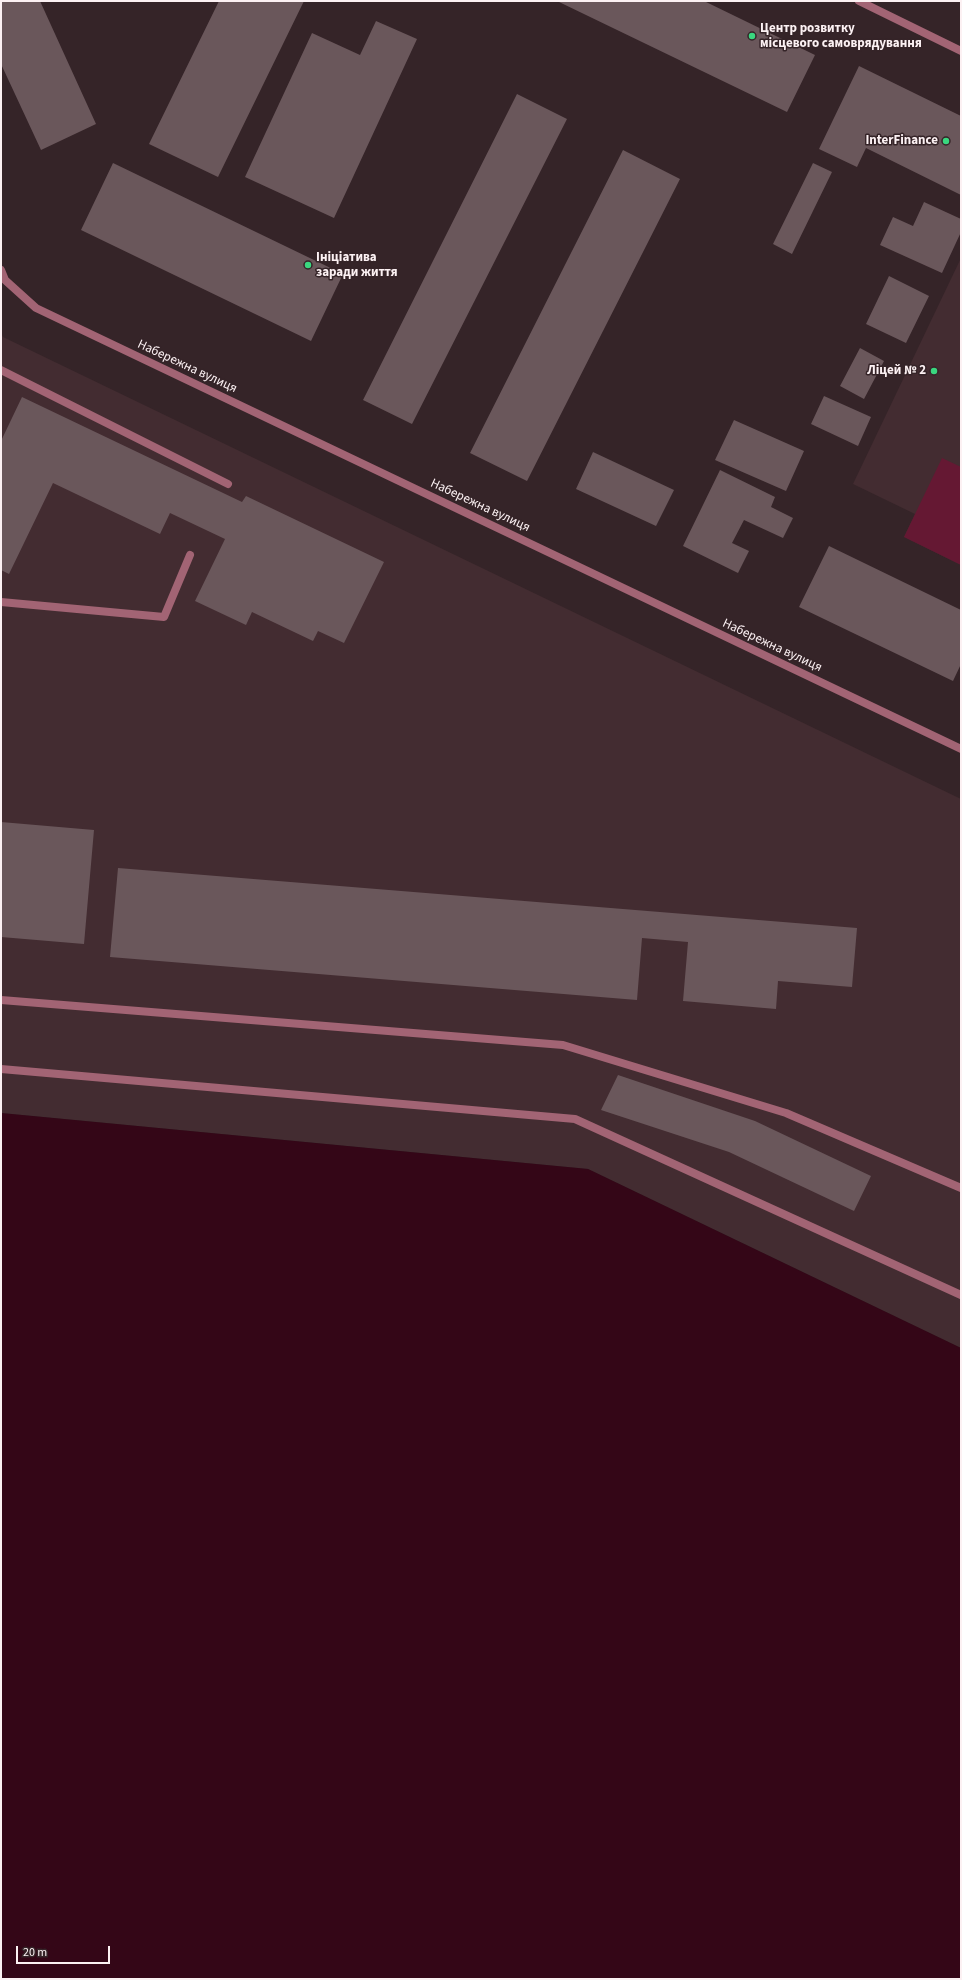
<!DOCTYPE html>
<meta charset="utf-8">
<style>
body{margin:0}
#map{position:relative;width:962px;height:1980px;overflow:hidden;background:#352428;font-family:"Source Sans 3",sans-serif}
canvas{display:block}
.frame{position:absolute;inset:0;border:2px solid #fcf1f3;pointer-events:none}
.scale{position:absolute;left:16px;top:1946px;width:94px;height:18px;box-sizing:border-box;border:2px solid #fcf1f3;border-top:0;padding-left:5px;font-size:12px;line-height:14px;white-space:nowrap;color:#fcf1f3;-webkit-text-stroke:3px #352428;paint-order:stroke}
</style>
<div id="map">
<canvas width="962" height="1980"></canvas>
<div class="frame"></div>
<div class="scale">20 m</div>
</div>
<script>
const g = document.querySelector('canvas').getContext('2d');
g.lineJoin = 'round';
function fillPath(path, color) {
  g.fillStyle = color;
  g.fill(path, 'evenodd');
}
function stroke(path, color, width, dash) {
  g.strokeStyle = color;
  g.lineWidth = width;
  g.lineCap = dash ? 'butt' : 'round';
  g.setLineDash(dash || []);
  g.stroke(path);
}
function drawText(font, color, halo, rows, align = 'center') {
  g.font = font + ' "Source Sans 3",sans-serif';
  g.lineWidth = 3;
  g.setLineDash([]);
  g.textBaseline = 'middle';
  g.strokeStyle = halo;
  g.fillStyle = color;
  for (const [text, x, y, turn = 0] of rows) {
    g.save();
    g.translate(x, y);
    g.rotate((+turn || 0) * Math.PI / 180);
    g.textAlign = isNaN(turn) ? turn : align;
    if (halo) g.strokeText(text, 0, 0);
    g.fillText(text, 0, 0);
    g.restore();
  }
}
fillPath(new Path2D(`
 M961,258v307l-57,-28 11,-23 -62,-30z
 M1,333l2,4 958,462v549l-373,-179 -587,-56z`), '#432c31');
fillPath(new Path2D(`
 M942,458l19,9v98l-57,-28z`), '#651833');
fillPath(new Path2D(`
 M1,1113l587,56 373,179v631h-960z`), '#340617');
fillPath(new Path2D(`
 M1,1h39l56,123 -55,26 -40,-86z
 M219,1h85l-86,176 -69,-33z
 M557,1h147l111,54 -28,57z
 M376,21l41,18 -83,179 -89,-41 67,-144 48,22z
 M859,66l102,50v79l-95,-47 -9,19 -38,-18z
 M517,94l50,25 -155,305 -49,-24z
 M623,150l57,29 -153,302 -57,-28z
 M113,163l230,111 -32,67 -230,-111z
 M813,163l19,9 -40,82 -19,-10z
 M924,202l37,17v13l-19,41 -62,-28 13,-28 20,9z
 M889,276l40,20 -23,47 -40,-19z
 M860,348l24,13 -20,38 -24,-13z
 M824,396l47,21 -13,29 -47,-22z
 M22,397l220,105 4,-6 138,66 -40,81 -26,-12 -5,10 -61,-29 -6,13 -51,-24 30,-62 -55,-26 -10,21 -107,-51 -44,91 -8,-4v-129z
 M734,420l70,31 -18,40 -71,-31z
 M593,452l81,38 -18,36 -80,-37z
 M720,470l55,27 -4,10 22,11 -10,20 -39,-18 -12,23 17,8 -11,22 -55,-27z
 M829,546l132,64v54l-8,17 -154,-74z
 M1,822l93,8 -10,114 -83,-7z
 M118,868l739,60 -5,59 -74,-6 -2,28 -93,-8 5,-59 -46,-4 -5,62 -527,-43z
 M618,1075l137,46 116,55 -17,35 -125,-59 -128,-42z`), '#6a575b');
stroke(new Path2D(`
 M1,370l227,114
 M1,602l163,15 26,-62
 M1,1000l562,45 223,68 175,75
 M1,1069l574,50 386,176`), '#a26474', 8);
stroke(new Path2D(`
 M859,1l102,50
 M1,270l4,10 31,28 925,441`), '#a26474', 8);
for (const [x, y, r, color] of [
 [752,36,4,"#3ad77f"],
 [946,141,4,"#3ad77f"],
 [308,265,4,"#3ad77f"],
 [934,371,4,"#3ad77f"]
]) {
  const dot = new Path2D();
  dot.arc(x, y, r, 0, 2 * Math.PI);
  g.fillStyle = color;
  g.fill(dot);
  stroke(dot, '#352428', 1.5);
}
drawText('bold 13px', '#fcf1f3', '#352428', [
 ["Центр розвитку",760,29],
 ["місцевого самоврядування",760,44],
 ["InterFinance",938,141,"right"],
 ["Ініціатива",316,258],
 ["заради життя",316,273],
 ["Ліцей № 2",926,371,"right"]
], 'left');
drawText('13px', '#fcf1f3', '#352428', [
 ["Набережна вулиця",187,367,25],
 ["Набережна вулиця",480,506,25],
 ["Набережна вулиця",772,646,25]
]);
</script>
